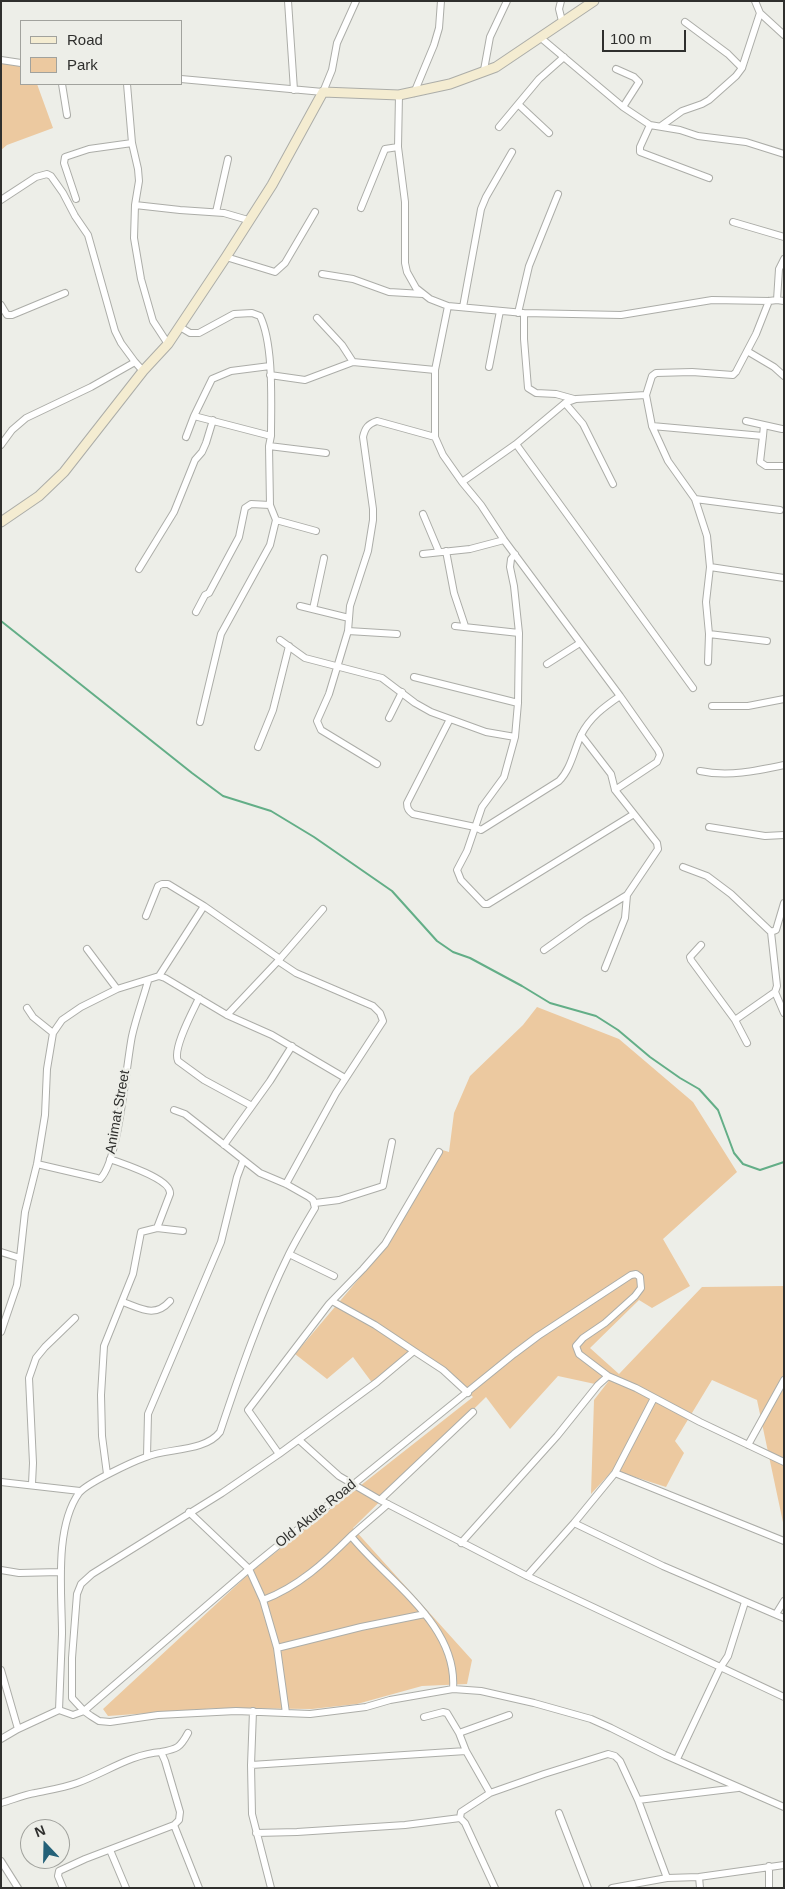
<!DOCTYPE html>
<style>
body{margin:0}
#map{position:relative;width:785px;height:1889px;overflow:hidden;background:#edeee8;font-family:Arial,sans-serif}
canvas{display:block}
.frame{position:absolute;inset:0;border:2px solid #2f2f2d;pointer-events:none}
.legend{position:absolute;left:20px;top:20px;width:162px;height:65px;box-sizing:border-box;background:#edeee8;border:1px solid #a1a29d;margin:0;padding:6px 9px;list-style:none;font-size:15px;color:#2f2f2d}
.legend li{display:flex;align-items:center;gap:10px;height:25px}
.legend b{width:25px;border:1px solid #a1a29d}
.north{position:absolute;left:20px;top:1819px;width:50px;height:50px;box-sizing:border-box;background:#edeee8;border:1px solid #a1a29d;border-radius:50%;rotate:339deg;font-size:14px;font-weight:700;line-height:20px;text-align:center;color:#2f2f2d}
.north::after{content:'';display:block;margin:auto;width:18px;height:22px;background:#246178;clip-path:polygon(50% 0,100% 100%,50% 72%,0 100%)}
.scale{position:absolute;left:602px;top:30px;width:84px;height:22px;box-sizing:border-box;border:2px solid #2f2f2d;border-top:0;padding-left:6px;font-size:15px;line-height:18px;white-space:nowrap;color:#2f2f2d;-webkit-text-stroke:4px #edeee8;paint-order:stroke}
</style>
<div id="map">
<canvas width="785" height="1889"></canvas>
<div class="frame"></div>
<ul class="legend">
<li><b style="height:6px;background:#f4ecd1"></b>Road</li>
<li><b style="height:14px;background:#ecc9a0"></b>Park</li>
</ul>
<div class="north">N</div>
<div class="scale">100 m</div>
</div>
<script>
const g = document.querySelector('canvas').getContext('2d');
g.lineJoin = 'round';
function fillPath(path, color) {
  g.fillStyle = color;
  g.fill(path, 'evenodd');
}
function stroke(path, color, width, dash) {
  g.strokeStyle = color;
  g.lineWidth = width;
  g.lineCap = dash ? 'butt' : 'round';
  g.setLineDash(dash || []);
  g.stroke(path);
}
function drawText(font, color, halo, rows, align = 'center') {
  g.font = font + ' Arial,sans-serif';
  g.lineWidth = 5;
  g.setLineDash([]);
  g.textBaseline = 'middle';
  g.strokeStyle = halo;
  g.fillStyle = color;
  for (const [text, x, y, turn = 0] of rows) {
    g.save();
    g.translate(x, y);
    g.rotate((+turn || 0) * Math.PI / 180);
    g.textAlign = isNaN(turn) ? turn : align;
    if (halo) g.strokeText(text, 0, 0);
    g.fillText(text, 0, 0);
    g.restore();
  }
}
fillPath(new Path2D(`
 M1,62l20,1v21h16l16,44 -46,17 -6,5z
 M537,1007l82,32 74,63 44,70 -74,67 27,47 -38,22 -13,-8 -49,48 29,26 83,-87 82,-1v241l-27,-127 -45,-20 -37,61 9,12 -18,34 -53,-17 -22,24 3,-94 17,-22 -16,6 -37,-8 -48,53 -24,-32 -133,131 119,132 -5,24 -45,2 -65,18 -45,5 -93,-1 -111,8 -5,-7 149,-138 221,-174 -53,-47 -47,34 -20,-27 -26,22 -32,-25 84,-99 60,-106 10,3 5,-39 16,-37 53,-51z`), '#ecc9a0');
stroke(new Path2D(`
 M1,621l191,152 31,23 48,15 43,26 78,54 45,50 16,11 17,6 52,28 28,17 46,13 22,14 32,27 30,21 19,11 19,21 16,43 9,11 17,6 24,-8`), '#63ae87', 2);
const street = new Path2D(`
 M288,1l6,89
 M561,1l-2,8 3,12
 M760,13l24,22
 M685,22l43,32 14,14
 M541,38l82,69 27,18 30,5 18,6 48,6 38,12
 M1,60l20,3
 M616,69l18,8 5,5 -16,25
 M484,70l6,-33 17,-36
 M181,79l142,13 9,-22 5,-27 19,-42
 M62,84l5,31
 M127,84l5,59 6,26 1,12 -4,24 -1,33 7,41 12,42 15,23
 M414,93l20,-48 5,-17 2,-27
 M399,95l-1,52 7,55v61l2,9 9,16 14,11 18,7 76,7 97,2 91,-15 57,1 8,-1 7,1
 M519,105l30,28
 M650,125l-10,22v5l69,26
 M661,126l21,-15 20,-7 7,-4 27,-24 6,-8 18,-55 -5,-12
 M499,127l40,-48 25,-22
 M76,199l-12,-36 1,-6 24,-8 43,-6
 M1,200l35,-23 11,-3 4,2 12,17 12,23 13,19 27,96 6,12 14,19
 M135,205l45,5 44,3 24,7
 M361,208l24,-59 13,-2
 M216,212l12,-53
 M733,222l51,15
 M226,257l49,15 10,-9 30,-51
 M322,274l31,5 36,13 34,2
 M777,300l2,-31 5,-10
 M1,305l6,10h5l53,-22
 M448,306l-13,64v67l8,18 19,27 19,23 23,35 116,156 38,54 2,5 -3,7 -42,28
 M463,307l18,-98 5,-12 26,-45
 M518,313l11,-47 29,-72
 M524,313v26l4,49 8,5 20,1 18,5
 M317,318l25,27 11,17
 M180,327l10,6h9l35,-19 18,-1 8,3c14,29 11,87 11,120l-2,10 1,59 6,15 -6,25 -49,89 -21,88
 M747,351l27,16 10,9
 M489,367l11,-56
 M270,375l35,5 48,-18 82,8
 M565,403l18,21 30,60
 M194,416l77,20
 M746,421l36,8
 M652,426l111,10 1,-11
 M763,436l-3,26 6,4h18
 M186,437l8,-21 18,-37 19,-8 39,-5
 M516,444l177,244
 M1,445l11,-15 14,-12 65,-31 44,-25 8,9
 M269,446l57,7
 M462,482l54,-38 49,-41 11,-4 70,-4
 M695,499l85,11
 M423,514l16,38
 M276,520l40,11
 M446,551l8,42 11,33
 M423,554l47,-5 34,-9
 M515,554l-4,5 -1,8 4,19 5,47 -1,70 -3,34 -11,40 -22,30 -15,44 -10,19 4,10 23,24h4l146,-90
 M710,567l74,11
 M139,569l35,-57 21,-52 7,-8 4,-9 7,-23
 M300,606l49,12
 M313,609l11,-51
 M196,612l9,-17 4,-2 30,-56 6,-29 6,-4 19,1
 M455,626l64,7
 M348,631l49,3
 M709,634l58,7
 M280,640l25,18 77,20 33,25 16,9 55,20 29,5
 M708,662l1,-28 -3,-32 4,-35 -3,-31 -12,-37 -27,-38 -16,-35 -6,-31 6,-19 4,-3 36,-1 41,3 3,-3 20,-38 13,-33
 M547,664l33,-21
 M414,677l104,26
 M712,706h36l36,-7
 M389,718l13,-26
 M450,719l-43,84c0,6 2,8 6,11l62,13 6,3 78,-49c12,-12 15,-31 22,-46 9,-18 23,-28 39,-39
 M258,747l15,-37 16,-64
 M377,764l-56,-34 -4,-9 12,-27 19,-63 2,-25 18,-55 5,-31v-11l-10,-72c2,-9 5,-13 14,-16l58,16
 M700,771c28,6 56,0 84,-6
 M709,827l56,9 19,-1
 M683,867l24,9 24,18 40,38 6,54 -2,6 9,21
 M146,916l12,-30 4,-2h6l36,22 76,53
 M771,932l5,-2 8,-27
 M701,945l-11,12 1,3 44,60 12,23
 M87,949l30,40
 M544,950l42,-30 41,-25 31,-46 -1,-6 -42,-53 -4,-16 -30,-39
 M278,961l18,12 77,33 7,7 3,8 -47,72 -50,91
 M605,968l20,-50 2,-23
 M159,976l45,-70
 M199,998c-6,13 -27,51 -21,63l26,19 48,26
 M27,1008l6,9 20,16
 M227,1015l51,-54 45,-52
 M735,1020l40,-28
 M224,1145l46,-64 22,-35
 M110,1159c13,5 62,20 60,35l-13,34
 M37,1164l60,14 3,1c19,-18 26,-114 32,-143 4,-18 11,-37 16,-55
 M315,1203l24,-3 44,-14 9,-44
 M1,1252l19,6 -3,27 -16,47
 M289,1254l45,22
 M20,1258l5,-46 12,-48 8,-49 2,-46 6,-36 9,-13 19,-13 36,-18 42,-13 6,2 62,37 45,20 73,43
 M332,1301l43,24 39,26
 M123,1302c19,7 32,16 47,-1
 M468,1393l-25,-23 -29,-19 -37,31 -98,72 -57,39 -130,81 -11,10 -4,10 -5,64v40l12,13 7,5 8,5 11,1 48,-7 78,-4 74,3 56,-7 24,-7 63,-11 28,2 53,12 57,16 20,9 54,27 119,52
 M299,1440l40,36 41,24 147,76 257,121
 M748,1445l36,-65
 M279,1454l-31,-44 81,-106 34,-35 22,-25 54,-92
 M147,1456l1,-42 73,-172 16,-65 6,-16
 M615,1473l169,68
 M107,1474l-5,-38 -1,-41 3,-49 29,-72 8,-42 16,-4 26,3
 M1,1482l79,9
 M32,1484l1,-21 -4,-85 7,-20 9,-11 30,-29
 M380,1500l93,-88
 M388,1504l-37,32c36,45 107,88 102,153
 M189,1512l60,57 14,31
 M574,1523l89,43 121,52
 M461,1543l96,-107 41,-51 10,-9
 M1,1570l18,3 41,-1
 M527,1576l47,-53 41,-50 39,-75
 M776,1614l8,-13
 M277,1648l84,-21 64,-13
 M1,1670l17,59
 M59,1710c1,-25 2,-51 3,-76 0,-41 -8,-106 17,-141 8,-10 53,-31 67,-36 21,-9 59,-5 74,-25 20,-60 41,-121 69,-178 8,-16 17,-31 26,-46l-2,-8 -4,-3 -23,-13 -26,-11 -75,-59 -11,-4
 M253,1711l-2,54 1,49 19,74
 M286,1713l-9,-65 -14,-48c35,-13 62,-38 88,-64
 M424,1717l19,-5 4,1 12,20
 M1,1739l17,-10 41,-19 14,5 11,-4 165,-142 265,-215 24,-18 93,-61 5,-1 4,3 1,11 -6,8 -30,27 -22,15 -7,8 3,8 29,22 28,12 64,34 84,40
 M161,1752c16,-3 19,-4 27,-19
 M677,1759l43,-91 8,-12 17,-54
 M251,1765l215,-14
 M490,1793l-24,-42 -7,-18 50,-18
 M638,1800l100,-12
 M1,1803c11,-3 22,-8 34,-10 14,-3 28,-5 42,-10 28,-10 54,-29 84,-31l4,9 15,51 -1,8 -5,5 25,63
 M559,1813l29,75
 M256,1833l41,-1 108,-7 55,-7
 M110,1850l16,38
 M1,1861l17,27
 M769,1866v22
 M699,1877l1,11
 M63,1888l-5,-12 1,-5 26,-12 89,-34
 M495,1888l-30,-65 -5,-5 1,-6 29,-19 54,-19 64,-20 7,2 5,5 18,39 29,78
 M612,1888l55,-10 32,-1 85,-12`);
const secondary = new Path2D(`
 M1,522l38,-26 25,-24 79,-101 25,-27 58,-87 46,-72 51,-93 76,3 51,-11 46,-17 98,-66`);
stroke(street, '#acada8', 8);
stroke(secondary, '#acada8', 11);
stroke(street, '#fff', 6);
stroke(secondary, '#f4ecd1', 9);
drawText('14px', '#2f2f2d', '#edeee8', [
 ["Animat Street",118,1112,-80],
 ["Old Akute Road",316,1514,-39]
]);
</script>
